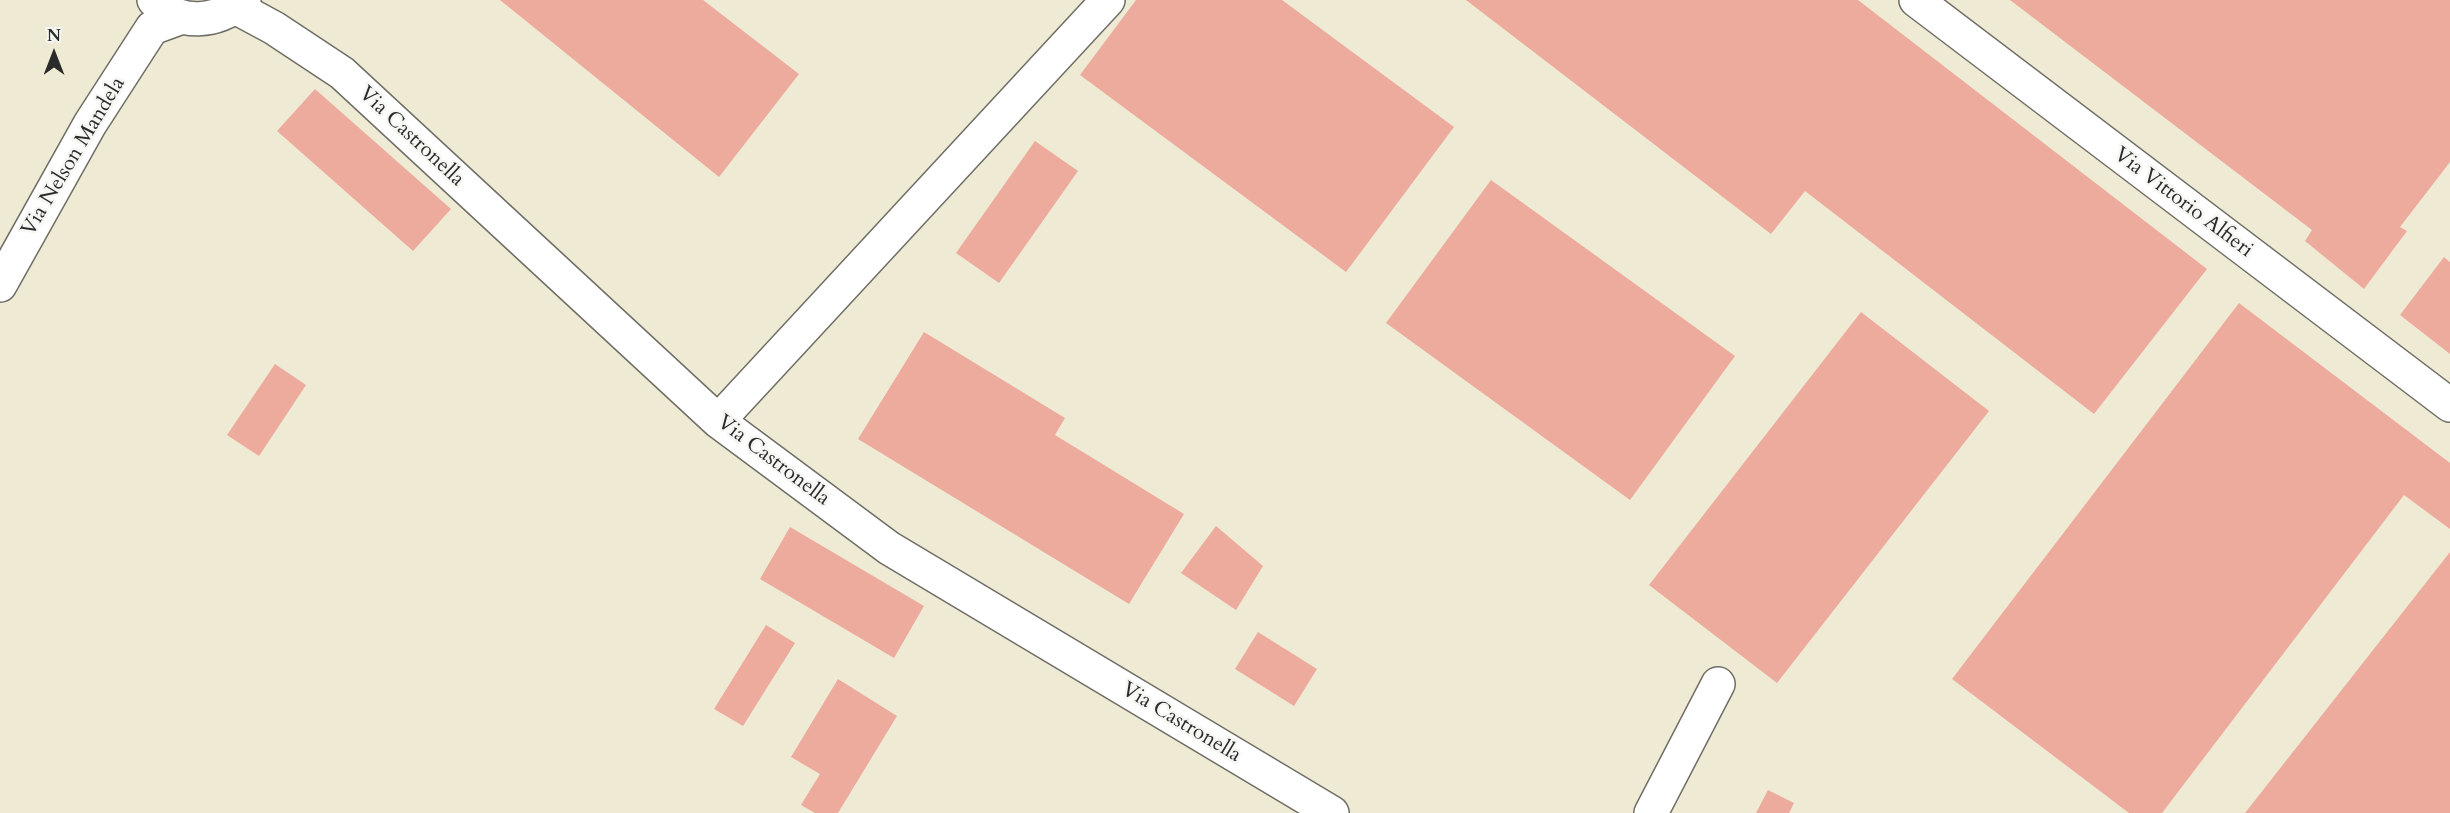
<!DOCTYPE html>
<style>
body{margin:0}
#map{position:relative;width:2450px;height:813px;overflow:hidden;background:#eeead4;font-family:Cardo,serif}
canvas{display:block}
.north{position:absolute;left:24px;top:24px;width:60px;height:60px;-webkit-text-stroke:4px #f6f6f2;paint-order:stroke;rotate:0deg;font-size:16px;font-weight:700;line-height:24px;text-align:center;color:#2b2b2b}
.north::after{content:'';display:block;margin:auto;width:21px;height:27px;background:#2b2b2b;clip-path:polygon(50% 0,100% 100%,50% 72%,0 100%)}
</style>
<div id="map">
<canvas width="2450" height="813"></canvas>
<div class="north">N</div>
</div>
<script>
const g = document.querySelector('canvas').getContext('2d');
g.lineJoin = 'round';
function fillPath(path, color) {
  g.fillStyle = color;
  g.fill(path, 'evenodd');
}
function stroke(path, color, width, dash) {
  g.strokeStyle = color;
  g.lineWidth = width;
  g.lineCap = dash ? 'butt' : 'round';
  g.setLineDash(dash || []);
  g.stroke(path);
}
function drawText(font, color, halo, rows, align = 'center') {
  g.font = font + ' Cardo,serif';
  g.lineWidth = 5;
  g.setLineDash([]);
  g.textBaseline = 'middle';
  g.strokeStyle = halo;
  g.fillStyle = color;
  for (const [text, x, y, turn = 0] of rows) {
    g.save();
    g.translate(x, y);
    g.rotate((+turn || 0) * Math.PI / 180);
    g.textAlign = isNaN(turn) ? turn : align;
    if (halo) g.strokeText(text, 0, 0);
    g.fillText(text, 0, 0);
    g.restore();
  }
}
fillPath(new Path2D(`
 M500,0h203l96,74 -80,103z
 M1136,0h146l172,127 -108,145 -266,-197z
 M1466,0h392l349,269 -113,145 -289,-223 -34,43z
 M2010,0h440v162l-50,65 7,4 -43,58 -59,-48 7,-11z
 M315,89l136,120 -38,42 -136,-120z
 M1035,141l43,30 -79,112 -43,-30z
 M1491,180l244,176 -105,144 -244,-177z
 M2444,257l6,5v92l-50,-39z
 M2239,303l211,160v66l-46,-34 -242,318h-33l-177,-134z
 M1861,312l128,99 -212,272 -128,-98z
 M924,332l141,86 -10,17 129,79 -55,90 -271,-165z
 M275,364l31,21 -47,71 -32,-21z
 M1216,526l47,40 -27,44 -55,-37z
 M790,527l134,79 -30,52 -134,-79z
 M2450,552v261h-205z
 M766,625l29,18 -52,83 -29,-17z
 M1258,632l59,37 -23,37 -59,-37z
 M838,679l59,37 -59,97h-23l-14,-8 19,-31 -29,-17z
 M1768,790l26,13 -5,10h-33z`), '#edab9d');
const minor = new Path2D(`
 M154,0c26,27 63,23 90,0
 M1916,0l534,405
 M235,7l39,21 68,45 376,348 171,127 443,265
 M0,285l90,-161 62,-96 30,-11
 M718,421l390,-421
 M1651,813l67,-129`);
stroke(minor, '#6f6e66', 36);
stroke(minor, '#fff', 33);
drawText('21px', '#2b2b2b', '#f6f6f2', [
 ["Via Castronella",411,137,43],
 ["Via Nelson Mandela",74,157,-59],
 ["Via Vittorio Alfieri",2183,203,37],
 ["Via Castronella",773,461,37],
 ["Via Castronella",1181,723,31]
]);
</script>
